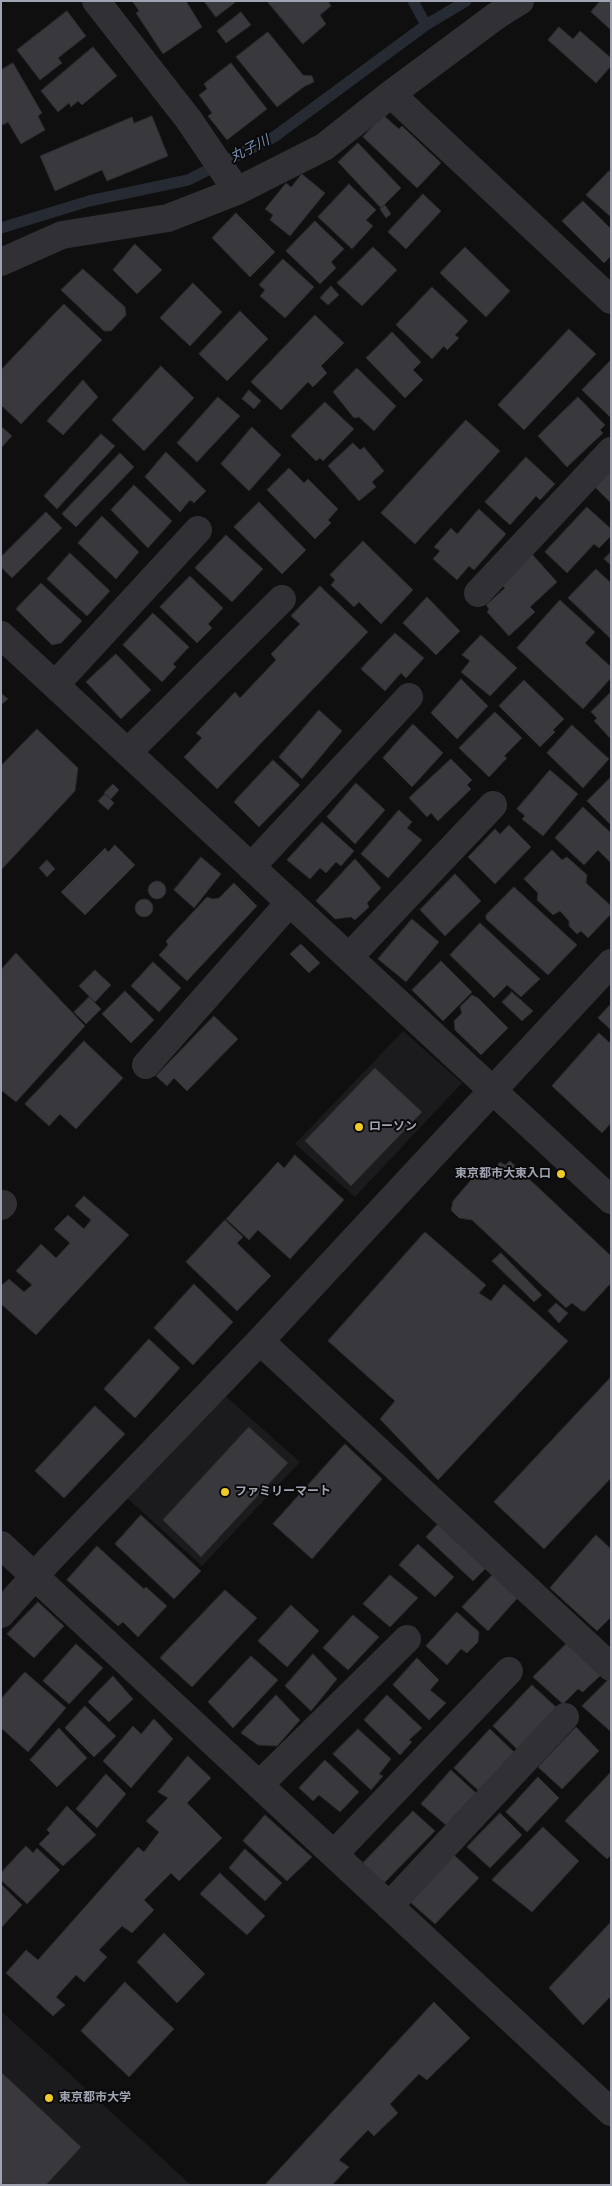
<!DOCTYPE html>
<meta charset="utf-8">
<style>
body{margin:0}
#map{position:relative;width:612px;height:2186px;overflow:hidden;background:#0f0f10;font-family:"PT Sans",sans-serif}
canvas{display:block}
.frame{position:absolute;inset:0;border:2px solid #a0a3b1;pointer-events:none}
</style>
<div id="map">
<canvas width="612" height="2186"></canvas>
<div class="frame"></div>
</div>
<script>
const g = document.querySelector('canvas').getContext('2d');
g.lineJoin = 'round';
function fillPath(path, color) {
  g.fillStyle = color;
  g.fill(path, 'evenodd');
}
function stroke(path, color, width, dash) {
  g.strokeStyle = color;
  g.lineWidth = width;
  g.lineCap = dash ? 'butt' : 'round';
  g.setLineDash(dash || []);
  g.stroke(path);
}
function drawText(font, color, halo, rows, align = 'center') {
  g.font = font + ' "PT Sans","Noto Sans JP",sans-serif';
  g.lineWidth = 4;
  g.setLineDash([]);
  g.textBaseline = 'middle';
  g.strokeStyle = halo;
  g.fillStyle = color;
  for (const [text, x, y, turn = 0] of rows) {
    g.save();
    g.translate(x, y);
    g.rotate((+turn || 0) * Math.PI / 180);
    g.textAlign = isNaN(turn) ? turn : align;
    if (halo) g.strokeText(text, 0, 0);
    g.fillText(text, 0, 0);
    g.restore();
  }
}
fillPath(new Path2D(`
 M403,1031l59,52 -107,114 -60,-53z
 M222,1393l78,69 -98,104 -76,-69z
 M1,2011l190,174h-190z`), '#1b1b1d');
stroke(new Path2D(`
 M413,1l13,24
 M1,228l88,-27 99,-21 86,-43 152,-112 40,-24`), '#262b33', 11);
const building = new Path2D(`
 M186,1l16,26 -39,27 -27,-41 3,-2 -6,-9z
 M204,1h33l-21,16z
 M267,1h61l3,5 -11,9 6,9 -23,20z
 M600,1h11v29l-20,-18z
 M67,11l19,25 -28,22 4,5 -22,17 -23,-30z
 M241,12l10,13 -25,18 -9,-12z
 M559,27l14,12 7,-8 31,27v8l-15,17 -48,-43z
 M268,32l35,43 9,1 2,6 -9,4 -28,21 -41,-50z
 M93,47l24,29 -35,29 -4,-4 -7,6 -2,-4 -11,9 -17,-21z
 M13,63l29,50 -4,3 7,14 -24,14 -13,-22 -5,3 -2,-4v-51z
 M231,63l36,46 -40,31 -19,-24 4,-3 -13,-18 8,-6 -3,-5z
 M383,115l16,14 3,-3 39,37 -24,25 -54,-51z
 M152,116l16,40 -61,25 -5,-11 -47,21 -15,-35 92,-39 2,6z
 M358,143l43,45 -20,20 -43,-46z
 M609,171l2,1v45l-25,-22z
 M302,174l23,19 -35,43 -20,-16 3,-5 -8,-6 21,-26 5,4z
 M349,184l27,26 -10,10 7,6 -21,23 -34,-32z
 M423,194l18,17 -35,38 -18,-17z
 M583,201l28,28v27l-7,7 -42,-42z
 M385,205l6,9 -5,4 -6,-9z
 M236,213l39,39 -25,25 -38,-39z
 M315,221l29,28 -13,13 5,6 -16,16 -34,-33z
 M135,244l27,26 -25,24 -24,-24z
 M373,247l24,23 -35,36 -25,-23z
 M465,247l45,44 -24,26 -46,-44z
 M283,259l31,28 -29,31 -25,-22 5,-6 -6,-5z
 M83,269l42,38 1,8 -15,16h-7l-43,-41z
 M193,283l29,29 -32,34 -30,-28z
 M331,286l8,9 -11,10 -8,-7z
 M432,287l36,34 -13,14 4,3 -12,12 -3,-4 -12,13 -36,-34z
 M64,304l38,36 -81,84 -20,-19v-35z
 M240,311l28,28 -41,42 -28,-27z
 M315,315l29,28 -23,23 6,7 -14,14 -5,-5 -27,28 -30,-28z
 M569,329l27,25 -72,76 -26,-25z
 M392,332l29,30 -8,8 10,10 -18,18 -39,-40z
 M611,360v58l-29,-28z
 M161,366l33,32 -50,53 -32,-31z
 M357,368l39,38 -22,25 -15,-14 -5,1 -21,-26z
 M83,380l15,17 -35,38 -16,-14z
 M249,390l12,11 -7,8 -12,-10z
 M218,397l22,19 -43,46 -20,-19z
 M578,397l27,28 -5,5 3,3 -36,34 -29,-31z
 M325,402l29,27 -31,32 -3,-3 -4,3 -25,-25z
 M466,420l34,31 -85,93 -34,-31z
 M1,426l11,10 -11,12z
 M252,427l29,28 -32,36 -28,-27z
 M101,434l14,12 -58,63 -13,-13z
 M353,443l7,7 4,-3 20,24 -12,11 4,5 -17,14 -31,-35z
 M166,452l40,39 -12,12 -4,-3 -10,12 -35,-35z
 M120,453l14,14 -58,60 -14,-13z
 M526,457l29,27 -15,16 -4,-4 -26,29 -25,-23z
 M289,468l15,15 4,-4 30,30 -10,11 3,3 -16,16 -48,-49z
 M611,469v34l-17,-17z
 M134,485l38,36 -24,27 -37,-38z
 M259,502l47,48 -24,24 -48,-47z
 M587,507l24,22v7l-12,12 -5,-4 -27,29 -22,-21z
 M479,509l27,25 -32,36 -5,-4 -12,14 -24,-21 7,-8 -6,-4 17,-19 6,6z
 M46,512l16,16 -50,50 -11,-11v-10z
 M102,516l37,36 -23,27 -38,-36z
 M226,535l37,34 -31,33 -37,-34z
 M363,541l50,49 -32,34 -22,-22 -5,5 -23,-22 4,-5 -5,-5z
 M611,552v13l-7,-6z
 M70,553l40,38 -23,25 -40,-37z
 M531,553l26,29 -27,25 5,5 -26,24 -22,-24 2,-3 -3,-4 19,-17 -6,-5z
 M596,569l15,14v56l-43,-41z
 M190,576l33,32 -15,16 4,4 -15,15 -37,-36z
 M41,583l41,38 -21,22 -9,2 -36,-36z
 M320,586l48,46 -151,157 -33,-32 18,-19 -6,-5 39,-41 5,6 36,-38 -5,-6 29,-30 -9,-8z
 M427,597l33,34 -24,24 -33,-32z
 M560,600l35,32 -10,11 26,24v11l-28,31 -66,-61z
 M153,613l36,34 -16,17 3,3 -14,15 -39,-37z
 M395,633l29,25 -18,20 -5,-5 -16,18 -24,-22z
 M481,635l36,33 -27,28 -29,-24 9,-11 -8,-6z
 M116,654l35,36 -30,29 -35,-37z
 M461,679l27,27 -31,33 -26,-26z
 M524,680l40,39 -11,11 2,2 -15,15 -41,-41z
 M611,692v47l-17,-18 3,-3 -6,-6z
 M1,693l7,6 -7,6z
 M319,710l23,21 -40,48 -23,-22z
 M495,712l27,26 -18,18 3,2 -18,19 -30,-29z
 M413,724l30,29 -31,34 -29,-29z
 M572,725l37,34 -26,29 -36,-35z
 M37,729l41,39 -3,23 -74,79v-104z
 M451,759l21,21 -5,5 4,4 -33,32 -7,-8 -4,4 -18,-19z
 M273,760l27,25 -41,42 -25,-25z
 M550,770l28,24 -35,42 -21,-17 3,-3 -8,-7z
 M611,777v46l-1,1 -23,-23z
 M356,783l29,27 -30,34 -28,-27z
 M113,784l6,6 -8,9 -7,-6z
 M105,794l9,9 -6,7 -10,-9z
 M583,807l28,26v30l-13,-13 -14,15 -29,-27z
 M399,810l13,12 -5,6 15,12 -34,38 -27,-24z
 M322,822l32,29 -13,15 -5,-4 -10,11 -6,-5 -10,11 -23,-19z
 M509,825l22,22 -36,37 -27,-27 27,-28 5,5z
 M115,845l20,20 -50,50 -24,-23 44,-44 3,4z
 M552,850l10,10 5,-3 20,18 -1,8 25,23v8l-23,24 -7,-7 -4,3 -8,-8v-5l-9,-10 -7,4 -16,-15 1,-7 -14,-14z
 M201,857l20,17 -27,34 -20,-18z
 M355,859l26,29 -14,15 2,4 -14,13 -4,-3 -16,2 -19,-18z
 M47,860l8,9 -8,8 -8,-9z
 M455,874l26,27 -36,35 -25,-26z
 M148 890a9 9 0 1 1 18 0a9 9 0 1 1-18 0Z
 M234,883l23,23 -70,75 -28,-26 9,-10 -2,-4 41,-44 6,2 6,-1z
 M514,887l63,58 -29,30 -62,-56v-4z
 M135 908a9 9 0 1 1 18 0a9 9 0 1 1-18 0Z
 M412,919l27,23 -33,40 -28,-23z
 M480,923l60,56 -19,18 -14,-12 -13,13 -44,-43z
 M301,944l19,19 -11,10 -19,-19z
 M16,953l69,73 -69,76 -15,-12v-120z
 M441,961l31,31 -29,29 -31,-31z
 M153,962l28,26 -22,24 -28,-26z
 M95,970l16,15 -16,17 -16,-16z
 M125,991l29,29 -23,23 -29,-29z
 M512,992l21,19 -11,10 -20,-19z
 M472,995l6,3 30,30 -27,27 -26,-25 -1,-9 8,-8 -2,-6z
 M89,997l12,12 -15,15 -12,-12z
 M611,1004v26l-13,-12z
 M214,1016l24,23 -51,52 -13,-13 -7,8 -11,-10z
 M599,1033l12,11v79l-9,10 -50,-47z
 M84,1041l39,37 -47,51 -16,-15 -11,12 -24,-22z
 M375,1068l47,44 -71,74 -46,-45z
 M295,1155l49,45 -54,59 -32,-29 -9,10 -23,-21 52,-57 6,6z
 M510,1161l101,95v27l-26,28h-3l-10,-8 -6,5 -94,-88 -13,-2 -8,-8 2,-9 29,-34 9,5 9,-10 5,3z
 M84,1196l45,39 -93,100 -35,-31v-18l8,-7 15,13 8,-7 -16,-14 25,-27 15,14 14,-15 -16,-14 14,-14 16,14 7,-9 -16,-14z
 M225,1220l18,17 -6,6 34,33 -34,35 -51,-49z
 M425,1232l61,53 -7,8 12,8 13,-17 64,57 -130,139 -58,-61 15,-18 -67,-60z
 M501,1253l41,42 -8,7 -42,-41z
 M194,1284l39,38 -40,43 -39,-37z
 M556,1303l12,10 -9,10 -11,-12z
 M149,1339l31,29 -45,50 -31,-29z
 M611,1377v101l-67,71 -50,-47z
 M95,1406l30,28 -61,64 -29,-27z
 M249,1427l39,36 -87,94 -38,-37z
 M345,1444l37,35 -70,80 -39,-35z
 M141,1515l60,56 -27,28 -59,-55z
 M440,1522l48,44 -15,15 -47,-44z
 M596,1535l15,14v68l-14,14 -47,-43z
 M418,1544l36,33 -19,20 -36,-32z
 M97,1546l47,43 2,-2 21,19 -29,31 -15,-15 -5,4 -51,-46z
 M496,1571l26,22 -34,38 -26,-24z
 M390,1575l28,23 -28,29 -27,-23z
 M225,1590l32,28 -65,69 -32,-29z
 M38,1602l26,24 -30,32 -27,-24z
 M291,1605l28,26 -32,36 -29,-26z
 M457,1612l22,20 -1,10 -11,11 -6,-4 -14,16 -21,-19z
 M353,1615l26,22 -31,33 -25,-22z
 M570,1640l34,32 -21,20 -5,-3 -15,15 -30,-27z
 M76,1644l27,24 -34,36 -26,-23z
 M313,1654l24,25 -26,32 -26,-25z
 M251,1656l27,24 -45,48 -25,-26z
 M417,1658l22,22 -9,10 16,13 -17,17 -36,-35z
 M25,1672l41,36 -38,44 -27,-24v-29z
 M113,1676l20,23 -24,23 -21,-20z
 M611,1677v53l-1,1 -28,-25z
 M532,1685l25,23 -39,42 -25,-24z
 M276,1695l24,25 -23,26 -19,-1 -17,-12z
 M387,1695l35,33 -13,12 3,2 -12,13 -36,-35z
 M85,1706l31,30 -22,21 -29,-29z
 M154,1719l19,20 -42,49 -28,-27 30,-35 8,8z
 M576,1727l23,24 -37,38 -24,-22z
 M59,1728l28,30 -30,29 -27,-27z
 M358,1729l33,30 -12,15 4,2 -12,14 -38,-36z
 M490,1729l26,25 -37,37 -25,-23z
 M188,1756l23,22 -24,25 35,35 -43,43 -8,-8 -27,27 10,10 -22,23 -10,-7 -23,24 8,7 -23,25 -8,-7 -20,22 9,8 -12,11 -47,-43 20,-23 12,10 100,-113 6,5 15,-20 -13,-11 22,-23 -10,-6z
 M325,1760l34,32 -19,20 -21,-17 -6,6 -14,-13z
 M451,1770l25,23 -30,32 -25,-21z
 M611,1772v83l-4,4 -42,-38z
 M106,1774l20,20 -29,34 -21,-19z
 M538,1777l21,21 -32,34 -21,-20z
 M67,1806l29,29 -33,31 -24,-22 11,-11 -3,-3z
 M413,1811l22,20 -53,54 -19,-22z
 M500,1813l22,22 -32,33 -23,-21z
 M265,1815l47,42 -25,24 -44,-40z
 M543,1827l36,34 -47,51 -40,-32z
 M26,1846l7,7 4,-5 23,22 -33,34 -26,-24v-7z
 M245,1849l37,34 -17,18 -36,-33z
 M454,1855l25,23 -44,46 -25,-22z
 M220,1873l45,43 -18,19 -47,-41z
 M1,1884l21,21 -21,23z
 M611,1922v74l-28,29 -34,-37z
 M164,1933l41,41 -28,29 -40,-41z
 M125,1982l49,47 -45,48 -48,-46z
 M434,2002l36,36 -43,42 -8,-6 -29,30 8,9 -24,23 -6,-6 -29,30 10,7 -17,18h-67z
 M1,2072l80,75 -35,38 -45,-1z`);
fillPath(building, '#39393d');
stroke(building, '#2a292c', 1);
stroke(new Path2D(`
 M96,1l93,119 48,71
 M391,94l220,206
 M1,262l61,-27 106,-17 69,-27 87,-44 67,-53 105,-78 24,-15
 M478,593l133,-142
 M1,635l610,565
 M55,685l143,-155
 M128,752l154,-153
 M251,867l158,-170
 M349,957l144,-152
 M146,1065l144,-163
 M1,1206l2,-2
 M260,1341l351,326
 M1,1545l610,567
 M1,1614l48,-54 211,-219 351,-378
 M259,1785l148,-146
 M334,1854l175,-183
 M389,1906l176,-189`), '#303035', 28);
for (const [x, y, r, color] of [
 [359,1127,5,"#efca28"],
 [561,1174,5,"#efca28"],
 [225,1492,5,"#efca28"],
 [49,2098,5,"#efca28"]
]) {
  const dot = new Path2D();
  dot.arc(x, y, r, 0, 2 * Math.PI);
  g.fillStyle = color;
  g.fill(dot);
  stroke(dot, '#0a0a0b', 2);
}
drawText('bold 12px', '#a0a3b1', '#0a0a0b', [
 ["ローソン",369,1127],
 ["東京都市大東入口",551,1174,"right"],
 ["ファミリーマート",235,1492],
 ["東京都市大学",59,2098]
], 'left');
drawText('italic 14px', '#768bad', '#0a0a0b', [
 ["丸子川",250,149,-27]
]);
</script>
